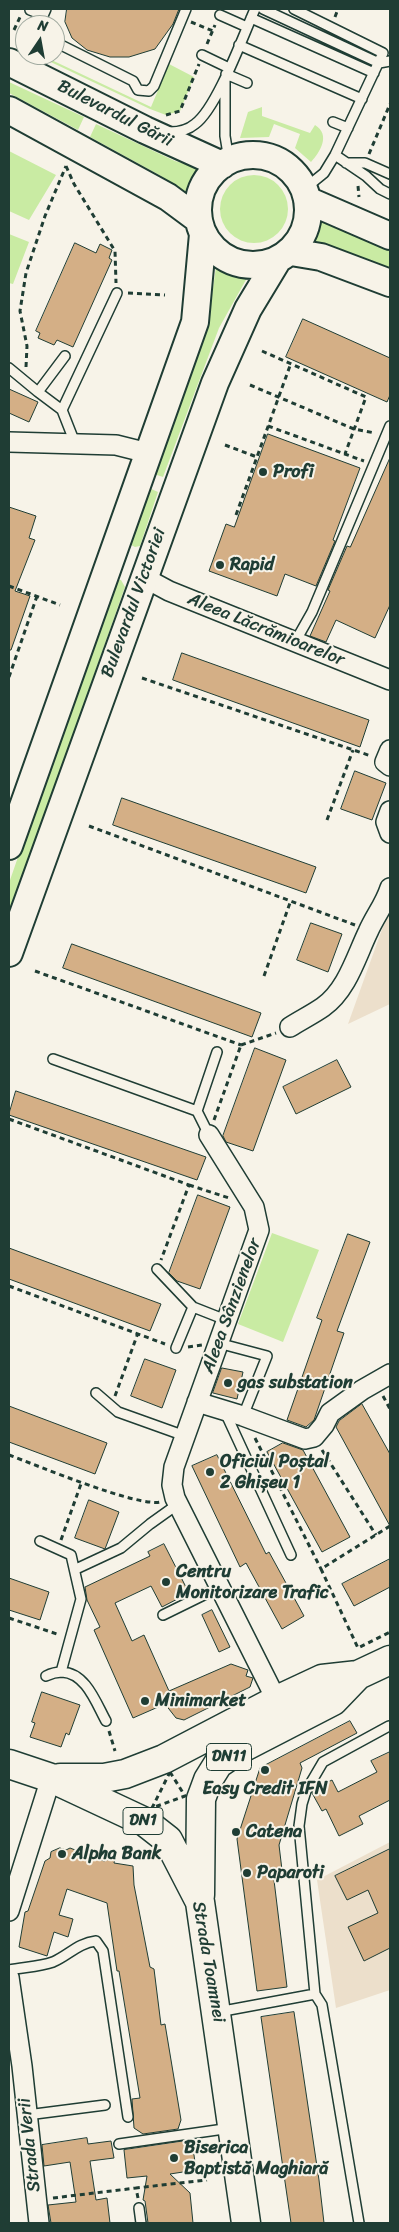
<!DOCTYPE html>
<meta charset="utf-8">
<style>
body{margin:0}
#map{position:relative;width:399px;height:2232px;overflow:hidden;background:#f7f3e8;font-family:Sriracha,sans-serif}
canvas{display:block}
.frame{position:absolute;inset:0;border:10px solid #1f3d34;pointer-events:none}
.north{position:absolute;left:15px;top:15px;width:50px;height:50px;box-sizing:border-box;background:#f7f3e8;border:1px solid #a1aaa0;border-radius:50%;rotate:12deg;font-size:14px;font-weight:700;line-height:20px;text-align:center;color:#1f3d34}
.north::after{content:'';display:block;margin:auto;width:18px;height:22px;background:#1f3d34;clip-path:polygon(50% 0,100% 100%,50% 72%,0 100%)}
</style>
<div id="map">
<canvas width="399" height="2232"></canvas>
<div class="frame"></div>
<div class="north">N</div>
</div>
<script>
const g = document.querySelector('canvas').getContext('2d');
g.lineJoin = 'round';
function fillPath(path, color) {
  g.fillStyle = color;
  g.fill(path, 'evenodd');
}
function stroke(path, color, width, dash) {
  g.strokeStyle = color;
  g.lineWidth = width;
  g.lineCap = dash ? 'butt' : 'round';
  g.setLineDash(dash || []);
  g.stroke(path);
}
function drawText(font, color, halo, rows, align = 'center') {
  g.font = font + ' Sriracha,sans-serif';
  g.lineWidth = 4;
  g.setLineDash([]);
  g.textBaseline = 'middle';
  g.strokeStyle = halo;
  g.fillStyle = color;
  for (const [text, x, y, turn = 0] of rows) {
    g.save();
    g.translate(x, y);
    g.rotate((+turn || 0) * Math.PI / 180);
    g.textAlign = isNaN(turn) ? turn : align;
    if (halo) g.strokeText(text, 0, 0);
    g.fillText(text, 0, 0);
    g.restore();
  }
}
fillPath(new Path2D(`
 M390,907v97l-42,20z
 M390,1842v148l-54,18 -19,-128z`), '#ecdfcb');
fillPath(new Path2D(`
 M36,55h5l110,52 18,-43 25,13 -14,34 -14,4 -16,-6z
 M9,82l75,35 -6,13 -69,-37z
 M262,107v9l48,17 5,-8c16,10 5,27 -4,37l-16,-14 5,-14 -26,-10 -5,13 -29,1 8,-26z
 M96,124l79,37 26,8 -10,15 -3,12 -27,-20 -71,-39z
 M9,151l47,24 -27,45 -20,-9z
 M220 209a34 34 0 1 1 68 0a34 34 0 1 1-68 0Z
 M320,212l70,36v20l-49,-18 -30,-7z
 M9,234l20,8 -16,42 -4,-1z
 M216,267l31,11 -28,50 -56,149 -9,-3 54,-151z
 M149,488l9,4 -18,54 -5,1 -6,-3z
 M117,580h4l4,7 -116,329v-33l104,-300z
 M272,1233l47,17 -36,92 -45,-18z`), '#c9eba3');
const building = new Path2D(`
 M67,9h112l-6,15 -18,25 -26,8h-19l-23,-7 -15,-12 -7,-16z
 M75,243l21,10 4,-9 12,6 -3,8 3,2 -39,87 -16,-7 -3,5 -16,-7 2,-5 -4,-2z
 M303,319l87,39v37l-3,7 -101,-45z
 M9,389l29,13 -9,20 -20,-9z
 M268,434l92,34 -27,72 2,1 -19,45 -31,-12 -8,22 -68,-25 17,-47 8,3z
 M390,458v147l-15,33 -39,-18 -10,22 -16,-6 20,-45 -2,-1 19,-44 3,1z
 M9,507l27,9 -7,22 6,2 -20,51 15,5 -19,54h-2z
 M182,653l187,67 -9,27 -187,-67z
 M355,771l31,12 -14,37 -31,-11z
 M122,798l194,69 -10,26 -193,-68z
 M311,923l31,11 -14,38 -31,-12z
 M72,944l189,69 -9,24 -189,-69z
 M255,1048l31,12 -33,91 -27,-9 -3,-6z
 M337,1060l14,27 -55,27 -13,-27z
 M16,1091l190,66 -9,23 -188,-65z
 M198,1195l32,12 -30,82 -23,-8 -8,-8z
 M348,1234l22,8 -33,89 7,2 -30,87 -8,7 -19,-7 35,-100 -5,-2z
 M9,1248l152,56 -11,27 -141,-52z
 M145,1359l31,11 -14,38 -31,-12z
 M222,1368l21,4 -6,27 -24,-6z
 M362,1404l28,50v72l-54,-99 3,-6z
 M9,1406l98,37 -12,31 -86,-32z
 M283,1443l20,7 47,87 -28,15 -55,-100z
 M217,1455l49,99 3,-2 35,64 -22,13 -36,-66 -6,4 -48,-101z
 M89,1500l30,12 -14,37 -30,-11z
 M164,1544l25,49 -27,14 -11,-21 -36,17 17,38 12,-6 25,56 62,-27 17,6 -2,6 7,2 -3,9 -66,33 -8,-2 -11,-14 -32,14 -39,-88 6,-3 -13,-27 -2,-13 65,-31 -2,-4z
 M390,1559v28l-36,19 -12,-22z
 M9,1578l40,14 -9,28 -31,-10z
 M212,1610l18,37 -11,5 -17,-37z
 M42,1692l38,13 -11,30 -3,-2 -5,14 -31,-10 5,-14 -3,-1z
 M350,1721l7,12 -57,30 2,5 -23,77 3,25 -9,2 14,115 -30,4 -20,-152 23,-71z
 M390,1752v48l-31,16 4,8 -24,12 -13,-27 -4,2 -10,-18 2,-4 18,-9 6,12 39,-20 -6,-11z
 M60,1848l6,2 4,-2 34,13 11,-4 -1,6 19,3 1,19 16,82 4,2 7,56 4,-1 16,96 -3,9 -35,5 -9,-6 -2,-29 8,-1 -21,-127h-2l-10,-68 -40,-14 -8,26 14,4 -5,18 -14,-5 -7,24 -28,-9 6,-35 3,-1 17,-50 5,-3 1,-6z
 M390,1849v99l-26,13 -16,-34 30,-14 -10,-23 -21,10 -12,-24z
 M294,2012l25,168 5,43h-33l-30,-206z
 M87,2138l1,6 23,-3 3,17 -24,3 6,39 11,-2 3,25h-59l-3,-18 28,-3 -6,-40 -26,4 -2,-21z
 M192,2140l4,30 -26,4 20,19 3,30h-45l-3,-22 -2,-1 4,-24 -20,2 -3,-28z`);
fillPath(building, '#d4af86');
stroke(building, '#1f3d34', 1);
const service = new Path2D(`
 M263,9l116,54 11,-2
 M294,9l89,44 -48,102 -11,18 -21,17
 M30,10l13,5
 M220,15l27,12
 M251,18l123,55
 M39,25l7,-16
 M55,42l78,39 5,9 11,1 5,-5 32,-77
 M239,45l123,54
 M202,55l27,13
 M226,74l21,9
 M225,80v56l4,24
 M333,122l15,6
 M170,132c9,0 18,-2 25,-8 22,-16 48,-88 60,-115
 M335,155l31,21 14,13 10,5
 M346,163h19l25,11
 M9,368l29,24 27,-36
 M38,392l24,18 13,33
 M62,410l55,-117
 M295,642l17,-30 78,-186
 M53,1059l144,52 12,24
 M197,1111l20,-59
 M157,1269l36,38 33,13
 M218,1343l49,13 -24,60
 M176,1348l17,-41
 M96,1393l22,19 67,24
 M225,1412l66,143
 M40,1541l31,14 10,44 -20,73
 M76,1569l45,-21 29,-24 28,-20
 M163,1615l57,-28
 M46,1676c4,-2 11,-4 16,-4 24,1 34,31 44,49
 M9,1970c14,-3 30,-3 44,-8 16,-7 25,-19 43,-21l7,10 25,166
 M218,2012l97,-18
 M27,2115l78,-10
 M119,2144l112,-16
 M139,2208l2,15
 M359,2223l-37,-218 -7,-11 -16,-168 3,-22 4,-13 17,-29 66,-36`);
const minor = new Path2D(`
 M9,442l107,3 32,8
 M143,577l26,14 221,89
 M390,750l-5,12 5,4
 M390,811l-4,11 4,11
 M290,1027c11,-7 23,-13 33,-20 24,-17 33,-50 45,-75 7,-16 17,-28 22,-44
 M209,1135l45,72 5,23 -85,237 -2,18 3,13 107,213
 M197,1402l46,14 62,23 9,-2 10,-12 6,-12 32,-23 28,-16
 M9,1911l42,-133
 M9,1977l13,89 17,157`);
const secondary = new Path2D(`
 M9,62l136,68 77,35
 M9,110l159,87 31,23
 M198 210a55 55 0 1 1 110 0a55 55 0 1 1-110 0Z
 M307,200l83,36
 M291,252l30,5 69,26
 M9,846l186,-524 8,-88
 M9,953l206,-570 33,-74 29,-48`);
const primary = new Path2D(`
 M9,1764l42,14 94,44 23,18 32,62 46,321
 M60,1778h44l21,-4 39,-15 113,-59 45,-21 36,-4
 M200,1895l1,-96 7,-19 10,-16 22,-15 93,-48 25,-26 32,-15`);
stroke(service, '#1f3d34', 12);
stroke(minor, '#1f3d34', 22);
stroke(secondary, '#1f3d34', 30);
stroke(primary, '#1f3d34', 31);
stroke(new Path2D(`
 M335,17l3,-8
 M191,22l22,9
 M14,30l7,-15
 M207,44l8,-19
 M166,115l14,-4 19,-47
 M369,154l21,-50
 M66,166l8,18 41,67 1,32
 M358,186l1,11
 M128,293l37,2
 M262,351l104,46 -21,57
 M26,367l1,-21 -7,-35 6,-38 19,-57 21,-50
 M250,385l104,44 21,4
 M268,426l96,35
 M225,445l32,12
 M236,515l55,-152
 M9,586l51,19
 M9,677l28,-81
 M142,678l229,78
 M327,820l26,-70
 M89,826l266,99
 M35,971l206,74
 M264,976l27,-76
 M241,1045l35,-12
 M9,1119l180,66 -28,75
 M214,1120l27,-75
 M189,1185l40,13
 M9,1286l156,58
 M188,1347l14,-2
 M115,1396l23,-63
 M383,1396l7,13
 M255,1438l66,131
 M322,1450l54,85
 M9,1455c27,10 128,52 151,47
 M390,1526l-69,43 37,79 32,-16
 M61,1540l21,-59
 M9,1618l51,17
 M109,1731l6,20
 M170,1772l15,24 -33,12z
 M53,2198l83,-10
 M138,2198l-2,-10 71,-8`), '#1f3d34', 3, [5, 4]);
stroke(service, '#f7f3e8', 9);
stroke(minor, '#f7f3e8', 19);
stroke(secondary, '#f7f3e8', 26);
stroke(primary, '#f7f3e8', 28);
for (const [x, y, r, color] of [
 [263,472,5,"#1f3d34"],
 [220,565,5,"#1f3d34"],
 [228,1383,5,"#1f3d34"],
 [210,1472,5,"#1f3d34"],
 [166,1582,5,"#1f3d34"],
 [145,1701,5,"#1f3d34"],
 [265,1770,5,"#1f3d34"],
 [236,1832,5,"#1f3d34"],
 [62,1854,5,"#1f3d34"],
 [247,1873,5,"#1f3d34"],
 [174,2158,5,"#1f3d34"]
]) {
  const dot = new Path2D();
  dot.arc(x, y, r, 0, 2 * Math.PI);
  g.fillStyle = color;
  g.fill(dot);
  stroke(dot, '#f7f3e8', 2);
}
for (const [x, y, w] of [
 [229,1757,45],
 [143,1821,40]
]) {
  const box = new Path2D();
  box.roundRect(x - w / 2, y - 13.5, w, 27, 4);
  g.fillStyle = '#f7f3e8';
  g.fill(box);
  stroke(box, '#1f3d34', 1);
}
drawText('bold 16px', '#1f3d34', null, [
 ["DN11",229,1757],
 ["DN1",143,1821]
]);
drawText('18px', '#1f3d34', '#f7f3e8', [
 ["Bulevardul Gării",115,114,27],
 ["Bulevardul Victoriei",134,603,-70],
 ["Aleea Lăcrămioarelor",266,630,22],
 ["Aleea Sânzienelor",232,1306,-70],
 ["Strada Toamnei",208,1962,80],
 ["Strada Verii",30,2145,-96]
]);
drawText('bold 18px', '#1f3d34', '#f7f3e8', [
 ["Profi",273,472],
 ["Rapid",230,565],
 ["gas substation",238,1383],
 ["Oficiul Poștal",220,1462],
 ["2 Ghișeu 1",220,1483],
 ["Centru",176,1572],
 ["Monitorizare Trafic",176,1593],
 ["Minimarket",155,1701],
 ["Easy Credit IFN",265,1789,"center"],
 ["Catena",246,1832],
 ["Alpha Bank",72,1854],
 ["Paparoti",257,1873],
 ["Biserica",184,2148],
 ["Baptistă Maghiară",184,2169]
], 'left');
</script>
